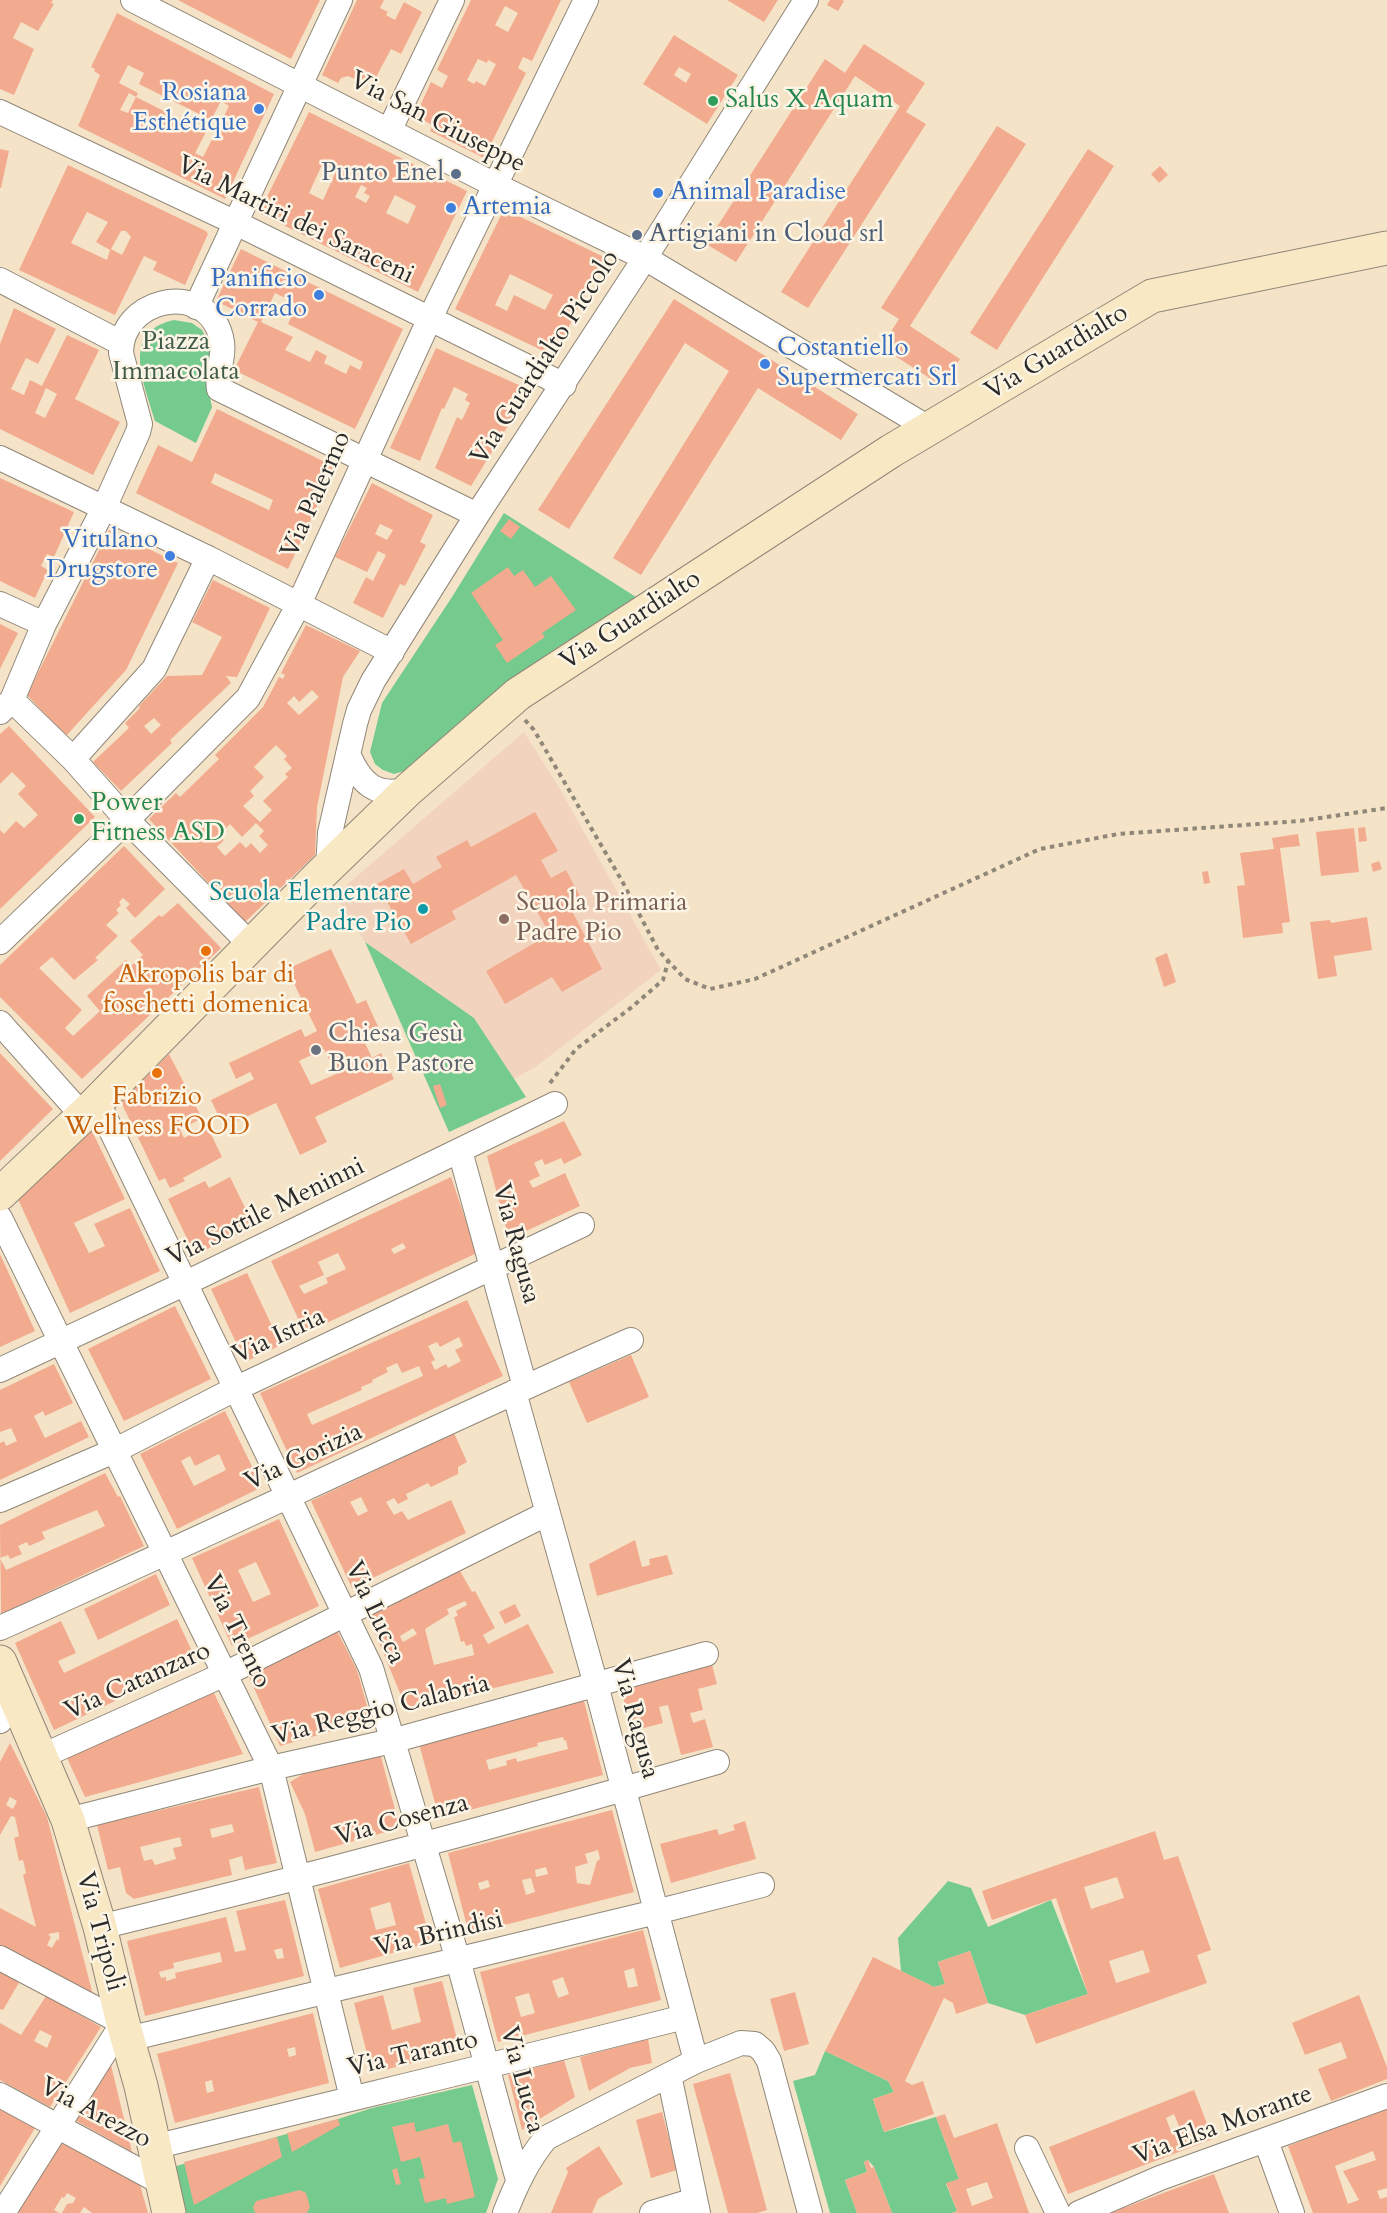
<!DOCTYPE html>
<meta charset="utf-8">
<style>
body{margin:0}
canvas{display:block;background:#f4e3c7}
</style>
<canvas width="1387" height="2213"></canvas>
<script>
const g = document.querySelector('canvas').getContext('2d');
g.lineJoin = 'round';
function fillPath(path, color) {
  g.fillStyle = color;
  g.fill(path, 'evenodd');
}
function stroke(path, color, width, dash) {
  g.strokeStyle = color;
  g.lineWidth = width;
  g.lineCap = dash ? 'butt' : 'round';
  g.setLineDash(dash || []);
  g.stroke(path);
}
function drawText(font, color, halo, rows, align = 'center') {
  g.font = font + ' Cardo,serif';
  g.lineWidth = 5;
  g.setLineDash([]);
  g.textBaseline = 'middle';
  g.strokeStyle = halo;
  g.fillStyle = color;
  for (const [text, x, y, turn = 0] of rows) {
    g.save();
    g.translate(x, y);
    g.rotate((+turn || 0) * Math.PI / 180);
    g.textAlign = isNaN(turn) ? turn : align;
    if (halo) g.strokeText(text, 0, 0);
    g.fillText(text, 0, 0);
    g.restore();
  }
}
fillPath(new Path2D(`
 M524,732l36,57 101,181 -124,96 -23,13 -40,-61 -109,-76 -30,-47z`), '#f2d4be');
fillPath(new Path2D(`
 M174,320l18,3 10,7 9,17v20l-5,12 6,28 -16,36 -41,-22c-10,-36 -36,-89 19,-101z
 M504,513l132,84 -130,85 -102,89 -10,3 -11,-4 -8,-6 -5,-12 12,-49 70,-106z
 M365,942l109,76 52,79 -77,35z
 M948,1881l23,7 17,39 63,-27 37,94 -63,21 -37,-12 -18,-52 -32,11 7,22 -11,3 -33,-16 -3,-33z
 M825,2051l63,30 6,11 -21,7 11,33 52,-15 23,62 -13,5 11,27 -5,2h-60l-18,-46 -6,-7 -4,2 3,10 -22,8 12,33h-27l-37,-132 22,-6z
 M472,2085l26,94 -12,34h-310l-10,-44 172,-50 34,-11z`), '#75ca8e');
fillPath(new Path2D(`
 M0,0h53l-2,3 3,1 -16,27 -17,-9 -8,16 21,11 -20,46 -14,-6z
 M178,0h142l-29,59z
 M357,0h27l-4,8 8,4 -2,3 9,5 9,-18 18,10 -21,42 -10,-5 -17,32 -7,-3 -8,3 -11,-5 -7,2 -3,5 -16,-8z
 M471,0h90l-29,61 -9,-4 -5,11 8,5 -42,85 -54,-27 3,-6 -18,-8 16,-35 11,6 6,-12 -11,-6zM505,6l13,7 -10,19 -13,-7zM478,59l9,4 1,-3 8,4 -11,22 -9,-5 -2,3 -7,-4z
 M727,0h51l-14,22z
 M830,0h12l2,1 -6,10 -11,-6z
 M117,13l157,81 -49,105 -147,-73 22,-51 -6,-4 1,-2 -4,-2zM128,65l16,8 -5,11 72,36 10,-19 8,5 -26,51 -8,-4 11,-21 -70,-35 -8,16 -8,-3 9,-17 7,4 2,-4 -19,-10z
 M674,35l64,40 -31,49 -64,-40zM679,67l12,7 -5,9 -12,-8z
 M864,44l61,39 -19,29 20,12 -118,184 -27,-16 119,-186 -45,-30 -119,186 -30,-18 119,-185 20,14z
 M309,112l158,79 -49,101 -159,-79zM331,163l7,4 -15,33 -14,-7 13,-28 7,3zM361,185l6,3 -3,5 6,3 -4,7 -11,-6zM395,195l21,11 -8,18 -22,-11z
 M997,126l29,18 -116,182 50,33 -18,27 -61,-39 18,-28 -18,-11z
 M0,149l9,2 -8,37h-1z
 M1088,149l26,17 -117,184 -27,-17z
 M68,165l138,66 2,3 -23,51 -32,-15 4,-8 -13,-6 -29,59 -96,-45zM87,212l21,10 -12,20 14,8 -3,10 -36,-17zM121,231h5l5,6 -9,18 -11,-6z
 M1160,166l8,9 -9,8 -8,-9z
 M504,209l100,48 -50,99 -99,-47zM510,274l43,21 -8,15 -31,-15 -7,16 -12,-6z
 M241,249l162,80 -48,100 -121,-59 24,-48 -42,-21zM275,293l22,11 -9,20 75,38 -3,8 -10,-5 -4,9 -22,-11 3,-7 -11,-6 -6,12 -25,-12 8,-13 -32,-15z
 M674,299l184,115 -17,26 -83,-52 -117,187 -28,-17 116,-187 -44,-28 -116,186 -31,-19z
 M14,308l42,21 -18,35 -12,-6 -15,31 13,6 6,-15 12,6 25,-51 32,15 -24,49 45,23 -27,53 -93,-46v-85zM46,388l11,6 -12,24 -10,-5z
 M436,348l94,42 -59,96 -36,-18 22,-51 5,3 8,-17 -5,-3 3,-6 -14,-7 -10,22 -2,-1 -22,53 -30,-13z
 M217,409l118,58 -47,102 -152,-76 22,-48 34,17zM215,473l58,27 -4,10 -58,-27z
 M0,478l74,34 -20,45 -7,-3 -6,12 7,4 -13,28 -35,-17z
 M372,483l61,32 -13,27 6,3 -21,41 -5,-2 -17,34 -30,-15 13,-26 7,4 13,-26 -8,-4 -11,21 -32,-15zM380,524l13,6 -6,10 -12,-6z
 M509,519l11,8 -9,12 -11,-8z
 M109,530l69,33 -52,107 -60,66 -39,-41z
 M508,567l6,9 9,-6 12,17 16,-11 25,34 -34,23 3,4 -38,26 -12,-18 8,-5 -32,-47z
 M213,580l57,28 -33,69 -11,-1 5,7 -61,57 2,3 -51,48 -28,-29 36,-34 -4,-5 15,-15 -1,-2 28,-30 35,-1 20,-38 -30,-15zM154,718l7,7 -10,9 -7,-8z
 M0,624l18,9 -18,36z
 M306,625l54,26 -17,26 -26,130 -2,48 -70,67 -96,-103 27,-26 4,4 39,-38 -4,-4 48,-48 16,-30 4,2 2,-4 -4,-2zM312,690l7,7 -20,18 -12,-12 7,-7 5,6zM276,745l11,11 -3,3 8,9 -7,6 3,3 -25,24 9,9 -12,12 -17,-16 11,-10 -4,-5 14,-14 -10,-10zM256,823l8,8 -5,5 9,9 -8,8 -9,-10 -5,5 -6,-6 -15,14 -8,-9 7,-7 -5,-5 11,-11 12,13z
 M9,726l86,91 -95,92v-79l4,4 12,-13 8,7 14,-13 -20,-21 8,-8 -14,-14 -12,12v-50z
 M535,812l23,39 -17,9 10,18 15,-8 16,30 -12,7 32,62 -40,23 -10,-15 -47,27 -19,-33 64,-37 -34,-59 -64,36 4,8 -45,25 -34,-60 27,-15 9,15 29,-17 -6,-10 31,-17 4,7z
 M1365,827l2,14 -8,1 -1,-14z
 M1354,828l5,44 -38,4 -5,-44z
 M1298,834l2,12 -20,2 10,74 -8,1 1,10 -40,5 -6,-52 8,-1 -5,-32 34,-4 -2,-11z
 M124,846l41,43 -30,29 -9,-10 4,-4 -7,-6 -4,4 2,3 -5,5 3,3 -13,12 12,11 -23,22 3,2 -24,20 -22,-23 -13,11 43,42 -17,18 8,8 27,-25 -13,-15 39,-36 6,5 11,-10 -13,-14 29,-26 3,2 16,-14 43,45 -139,131 -82,-82v-32z
 M1379,861l3,8 -9,3 -2,-8z
 M1208,871l2,12 -6,1 -2,-12z
 M1367,917l5,33 -38,6 3,20 -19,3 -8,-57 20,-2 1,3z
 M331,949l26,55 9,-4 15,33 -17,8 8,17 9,-5 13,26 -79,38 12,25 -27,13 -24,-52 -52,24 -13,-27 43,-21 -4,-7 -14,7 -7,-16 72,-34 4,8 12,-6 -30,-62zM324,1049l12,25 -25,11 -12,-24z
 M1167,953l9,29 -12,5 -9,-29z
 M0,1053l53,56 -53,52z
 M169,1054l33,64 -22,12 4,8 23,-12 15,31 -39,21 2,3 -15,7 -5,-10 -6,3 -38,-79z
 M440,1084l7,21 -7,3 -7,-22z
 M564,1121l18,34 -18,9 -3,-6 -16,7 -3,-6 -8,4 6,13 -11,5 4,7 32,-15 15,33 -71,33 -22,-83z
 M91,1129l34,70 -51,24 15,30 16,-7 -11,-22 36,-16 30,63 -90,42 -52,-114z
 M230,1177l24,49 -59,29 -27,-56 37,-18 4,7z
 M451,1177l26,76 -172,80 -34,-72zM403,1243l3,5 -12,6 -3,-5zM338,1253l8,16 -20,9 2,5 -24,11 -5,-8 25,-11 -6,-13z
 M0,1254l35,77 -35,16z
 M247,1273l34,72 -36,17 -34,-73z
 M467,1300l36,76 -206,97 -37,-80zM459,1337l4,9 -8,4 6,11 -13,7 -2,-4 -11,6 -4,-8 4,-2 -7,-14 9,-4 3,5zM397,1363l5,10 17,-7 4,10 -111,49 -5,-11 55,-24 -1,-3 12,-5 -1,-2 16,-8 -2,-4z
 M175,1306l36,73 -87,42 -36,-72z
 M631,1355l18,42 -62,26 -18,-41z
 M54,1364l19,39 -28,13 -2,-5 -9,5 11,22 36,-17 8,16 -89,43v-37l4,-2 2,5 11,-5 -6,-13 -11,4v-42z
 M225,1411l37,76 -85,42 -37,-75zM219,1454l7,16 -32,16 -13,-25 9,-5 5,10z
 M454,1433l13,29 -9,5v7l-27,13 -3,-4 -22,11 2,5 -10,5 -4,-6 -8,4 8,13 8,-4 6,9 43,-20 15,33 -114,55 -41,-87zM361,1497l7,14 -10,5 -8,-14z
 M105,1473l13,24 2,-1 24,50 -143,68 -1,-89zM97,1510l8,16 -99,44 -6,-12 8,-3 2,4 12,-5 -4,-8 9,-4 2,4 16,-7 -3,-7z
 M279,1519l40,87 -87,40 -40,-88zM256,1562l15,32 -18,8 -15,-32z
 M635,1540l7,27 8,-2 -1,-6 18,-4 6,19 -76,22 -8,-32z
 M460,1571l12,21 3,-1 20,37 -12,7 5,9 40,-20 26,49 -147,37 -39,-94zM465,1601l2,4 -11,6 2,5 -4,1 7,25 3,-1 2,5 6,-2 2,11 -40,10 -9,-36 24,-15 -2,-5zM413,1628l4,6 -14,8 -3,-6z
 M156,1574l14,31 -72,35 -14,-31z
 M515,1604l6,12 -16,8 -6,-12z
 M177,1619l20,43 -143,68 -39,-87 46,-22 15,32 -18,8 6,12z
 M335,1627l22,43 14,50 -91,26 -34,-76z
 M712,1665l5,19 -19,5 5,21 -13,3 3,10 12,-4 8,28 -32,8 -13,-50 -9,2 4,16 -31,8 -11,-42z
 M212,1689l31,65 -158,43 -18,-39z
 M583,1697l20,78 -164,43 -21,-78zM563,1737l1,4 2,-1 2,9 -51,13 -1,-4 -10,3 1,4 -18,5 -3,-10 52,-14 -1,-3z
 M10,1743l37,74 46,178 -93,-50v-37l36,19 -13,-52 3,-2 -3,-13 -4,1 -5,-23 5,-2 -4,-19 -4,-1 -11,19v-73zM10,1797l7,4 -4,8 -7,-4zM59,1932v9l-2,-2 -5,9 -5,-3 4,-8 -3,-3z
 M380,1753l20,75 -85,24 -10,-38 -15,-32 20,-12z
 M259,1787l18,76 -32,7 -3,-14 -13,4 3,15 -98,24 -8,-6 -6,-26 -12,3 -11,-45zM232,1824l2,8 -22,6 -2,-9zM180,1837l2,9 -9,2 3,11 -21,6 -3,-6 -8,2 -4,-14z
 M612,1810l22,82 -165,42 -21,-81zM598,1850l2,9 -3,2 -7,24 -13,-2 -2,-16 13,-4 -3,-9zM546,1867l2,7 -12,3 -1,-7zM531,1878l4,14 -9,3 -4,-15zM488,1880l2,7 -10,3 -2,-7z
 M745,1821l11,38 -85,24 -11,-39 57,-15 2,6 16,-5 -2,-5z
 M1155,1831l9,29 14,-4 33,94 -14,5 10,28 -171,61 -11,-29 63,-21 -32,-96 -64,22 -10,-29zM1117,1877l7,21 -33,11 -7,-22zM1143,1950l7,22 -34,11 -7,-22z
 M409,1863l22,79 -91,26 -22,-79zM390,1902l6,23 -20,5 -6,-22z
 M285,1900l19,76 -159,40 -18,-75 99,-24 9,35 11,-2 -10,-39zM282,1948l2,10 -7,1 -3,-9zM220,1952l2,10 -47,11 1,5 -10,3v-4l-5,1 -2,-6 15,-4 -1,-5z
 M643,1930l18,70 -163,42 -18,-70zM634,1968l4,18 -10,2 -4,-17zM563,1977l6,17 -11,4 -6,-17zM529,1993l6,20 -14,4 -6,-20z
 M970,1951l18,52 -32,11 -3,-11 -9,-5 -39,83 7,4 11,-4 11,33 -50,18 -11,-33 21,-7 -6,-11 -63,-30 48,-94 61,30 11,-3 -7,-22z
 M0,1969l20,12 -17,29 -3,-1z
 M442,1981l18,70 -88,22 -18,-70 29,-8 9,35 29,-8 -8,-34z
 M795,1992l14,52 -25,7 -14,-52z
 M1359,1995l28,72v12l-56,22 -13,-32 29,-11 -6,-16 -36,13 -13,-32z
 M46,1996l55,31 -51,80 -50,-27v-57l21,12zM40,2030l12,6 -5,12 -13,-7z
 M313,2013l16,70 -154,40 -18,-69zM295,2047l1,8 -7,2 -2,-8zM212,2080l2,11 -7,2 -2,-11z
 M648,2039l4,24 -22,5 -41,23 -9,-34z
 M564,2060l11,37 -53,33 -14,-55z
 M110,2061l22,91 -59,-33z
 M730,2073l37,137 -10,3h-29l-35,-129z
 M1194,2090l19,49 -145,55 -19,-47zM1174,2114l7,17 -9,3 -6,-16z
 M0,2106l35,22 -35,58z
 M1387,2108v80l-10,3 3,8 7,-2v16h-74l-25,-67zM1373,2151l3,9 -33,11 16,29 -11,4 -13,-38z
 M662,2112l15,58 -26,8 -15,-58z
 M945,2114l9,24 43,-15 32,90h-76l4,-2 -11,-28 13,-4 -23,-62zM987,2182l6,16 -21,8 -6,-17z
 M338,2119l2,6 -48,27 -5,-19z
 M414,2122l2,10 32,-8 5,19 8,-2 14,56 -28,7 -1,-6 -21,5 -6,-24 6,-1 -5,-21 -19,5 -9,-35z
 M277,2137l5,20 -88,48 -10,-43z
 M58,2140l82,45 8,28h-56l-8,-6 -4,6h-18l5,-9 6,-1 3,-5 -9,-5 -3,5 -2,-1 -8,13 5,3h-45z
 M599,2146l24,38 -25,15 -6,14h-41l17,-41 -2,-4z
 M868,2160l3,8 3,-1 18,46h-35l-12,-33 22,-8 -3,-10z
 M397,2168l4,16 -5,1 -4,-15z
 M1214,2174l15,39h-119z
 M300,2190l6,3 4,14 -3,6h-52l-2,-6 3,-6z`), '#f3ab90');
const street = new Path2D(`
 M133,0l362,185 150,73 285,171
 M0,112l236,111 328,162
 M389,131l63,-131
 M0,280l121,63
 M196,307l144,-307
 M0,458l208,100 184,94
 M0,604l44,20
 M12,700l61,59 54,61 123,124
 M0,712l12,-12 32,-76 60,-116 34,-76 2,-8 -19,-71c0,-53 75,-70 96,-27 13,27 -2,41 2,63l258,126
 M348,754c13,30 28,44 61,35
 M73,759l81,-90 54,-111
 M328,868l2,-35 25,-109 4,-14 14,-29 104,-166 168,-257 161,-258
 M0,942l127,-122 121,-122 51,-94 131,-286 156,-318
 M0,1023l83,93
 M97,1101l274,567 87,292 60,220
 M460,1151l65,236
 M0,1218l271,550 81,330
 M0,1370l186,-87 369,-179
 M514,1392l82,293 100,376
 M0,1500l114,-49 121,-62 347,-164
 M0,1628c211,-94 420,-195 631,-288
 M0,1721l14,-27
 M40,1757l185,-83 323,-161
 M68,1820l203,-52 121,-27 314,-87
 M100,1927c207,-50 412,-105 617,-165
 M0,1958l123,65 -120,190
 M128,2039l528,-127 106,-27
 M669,2075l29,138
 M0,2095l162,88
 M1266,2141l26,72
 M154,2147c177,-44 354,-85 530,-130
 M1027,2148l31,65
 M505,2213c11,-28 22,-52 41,-75l150,-77 45,-18 14,1 8,7 6,10 41,152
 M652,2213l43,-13
 M1079,2213l81,-35 227,-82`);
const secondary = new Path2D(`
 M0,1194l91,-86 230,-234 88,-85 109,-95 373,-243 261,-155 235,-48
 M0,1662l68,158 32,107 23,96 18,63 28,127`);
stroke(street, '#908779', 26);
stroke(secondary, '#908779', 35);
stroke(new Path2D(`
 M525,720l9,10 88,151 36,69 27,29 25,10 45,-10 285,-130 78,-15 182,-13 87,-13
 M550,1083l26,-34 56,-42 31,-27 5,-18`), '#908779', 4, [4.5, 4.5]);
stroke(street, '#fff', 24);
stroke(secondary, '#f8e8c3', 33);
for (const [x, y, r, color] of [
 [713,101,6,"#2e9e5b"],
 [259,109,6,"#3f7fe0"],
 [456,174,6,"#5c6f8a"],
 [658,193,6,"#3f7fe0"],
 [451,208,6,"#3f7fe0"],
 [637,235,6,"#5c6f8a"],
 [319,295,6,"#3f7fe0"],
 [765,364,6,"#3f7fe0"],
 [170,556,6,"#3f7fe0"],
 [79,819,6,"#2e9e5b"],
 [423,909,6,"#0f9aa8"],
 [504,919,6,"#8d6e63"],
 [206,951,6,"#e8710a"],
 [316,1050,6,"#6b7280"],
 [157,1073,6,"#e8710a"]
]) {
  const dot = new Path2D();
  dot.arc(x, y, r, 0, 2 * Math.PI);
  g.fillStyle = color;
  g.fill(dot);
  stroke(dot, '#fcf5e5', 2);
}
drawText('26px', '#366cbe', '#fcf5e5', [
 ["Rosiana",247,94],
 ["Esthétique",247,124],
 ["Animal Paradise",670,193,"left"],
 ["Artemia",463,208,"left"],
 ["Panificio",307,280],
 ["Corrado",307,310],
 ["Costantiello",777,349,"left"],
 ["Supermercati Srl",777,379,"left"],
 ["Vitulano",158,541],
 ["Drugstore",158,571]
], 'right');
drawText('26px', '#27864d', '#fcf5e5', [
 ["Salus X Aquam",725,101],
 ["Power",91,804],
 ["Fitness ASD",91,834]
], 'left');
drawText('26px', '#2b2b2b', '#fcf5e5', [
 ["Via San Giuseppe",437,123,27],
 ["Via Martiri dei Saraceni",295,221,26],
 ["Via Guardialto",1057,353,-31],
 ["Via Guardialto Piccolo",546,358,-57],
 ["Via Palermo",317,495,-66],
 ["Via Guardialto",631,621,-33],
 ["Via Sottile Meninni",266,1213,-26],
 ["Via Ragusa",515,1244,75],
 ["Via Istria",279,1337,-25],
 ["Via Gorizia",304,1458,-25],
 ["Via Lucca",374,1613,65],
 ["Via Trento",236,1632,64],
 ["Via Catanzaro",138,1682,-24],
 ["Via Reggio Calabria",381,1711,-14],
 ["Via Ragusa",634,1719,75],
 ["Via Cosenza",402,1821,-15],
 ["Via Tripoli",99,1932,75],
 ["Via Brindisi",439,1935,-13],
 ["Via Taranto",413,2055,-13],
 ["Via Lucca",521,2080,75],
 ["Via Arezzo",95,2114,28],
 ["Via Elsa Morante",1223,2126,-20]
]);
drawText('26px', '#4e5e75', '#fcf5e5', [
 ["Punto Enel",444,174],
 ["Artigiani in Cloud srl",649,235,"left"]
], 'right');
drawText('26px', '#415b49', '#fcf5e5', [
 ["Piazza",176,343],
 ["Immacolata",176,373]
]);
drawText('26px', '#0d838f', '#fcf5e5', [
 ["Scuola Elementare",411,894],
 ["Padre Pio",411,924]
], 'right');
drawText('26px', '#785e54', '#fcf5e5', [
 ["Scuola Primaria",516,904],
 ["Padre Pio",516,934]
], 'left');
drawText('26px', '#c56008', '#fcf5e5', [
 ["Akropolis bar di",206,976],
 ["foschetti domenica",206,1006],
 ["Fabrizio",157,1098],
 ["Wellness FOOD",157,1128]
]);
drawText('26px', '#5b616d', '#fcf5e5', [
 ["Chiesa Gesù",328,1035],
 ["Buon Pastore",328,1065]
], 'left');
</script>
